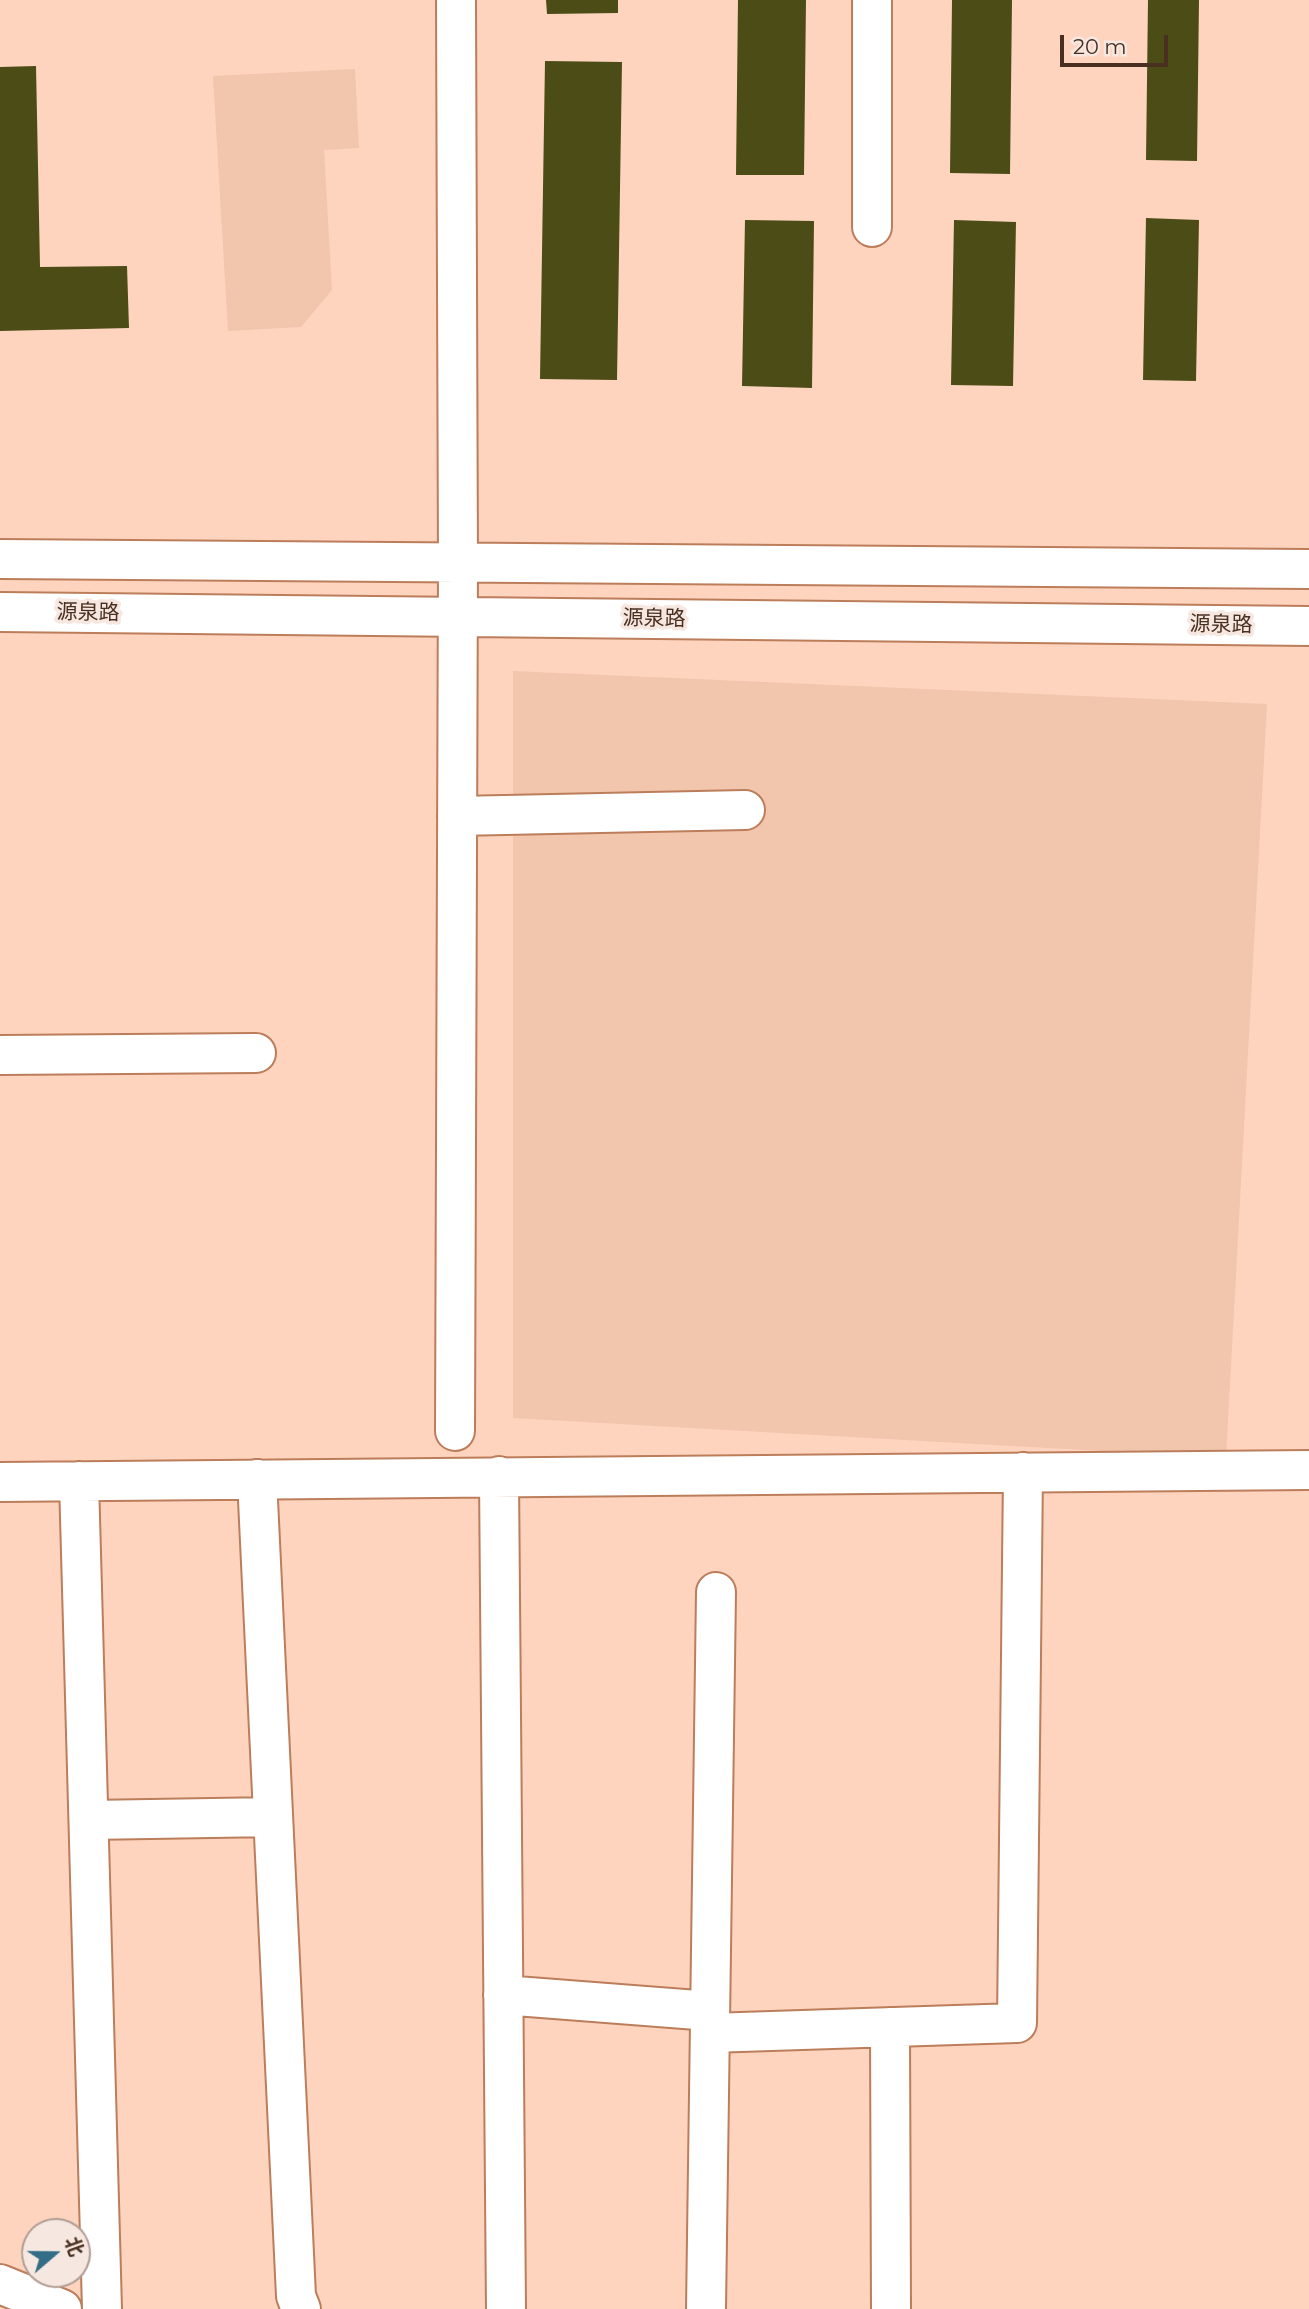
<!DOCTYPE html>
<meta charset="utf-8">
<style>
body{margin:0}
#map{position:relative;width:1309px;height:2309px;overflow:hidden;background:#fed4bf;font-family:Montserrat,"Noto Sans SC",sans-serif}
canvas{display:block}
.north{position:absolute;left:21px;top:2218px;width:70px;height:70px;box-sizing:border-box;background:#f6e8e1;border:2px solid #b19e94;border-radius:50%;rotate:70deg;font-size:19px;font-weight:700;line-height:28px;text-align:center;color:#492f20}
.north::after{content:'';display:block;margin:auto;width:24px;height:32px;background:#346d86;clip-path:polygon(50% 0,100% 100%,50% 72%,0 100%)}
.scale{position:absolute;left:1060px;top:35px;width:108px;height:32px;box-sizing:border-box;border:4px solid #492f20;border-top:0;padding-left:9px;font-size:21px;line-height:24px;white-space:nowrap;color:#492f20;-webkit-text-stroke:5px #f6e8e1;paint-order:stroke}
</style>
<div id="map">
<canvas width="1309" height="2309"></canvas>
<div class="north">北</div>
<div class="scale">20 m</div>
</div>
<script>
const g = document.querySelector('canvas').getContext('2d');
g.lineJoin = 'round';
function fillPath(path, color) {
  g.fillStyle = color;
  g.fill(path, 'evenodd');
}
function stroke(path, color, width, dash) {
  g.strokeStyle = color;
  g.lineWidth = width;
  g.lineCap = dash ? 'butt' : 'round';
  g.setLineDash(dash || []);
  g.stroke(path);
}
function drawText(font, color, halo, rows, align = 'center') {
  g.font = font + ' Montserrat,"Noto Sans SC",sans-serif';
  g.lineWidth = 7;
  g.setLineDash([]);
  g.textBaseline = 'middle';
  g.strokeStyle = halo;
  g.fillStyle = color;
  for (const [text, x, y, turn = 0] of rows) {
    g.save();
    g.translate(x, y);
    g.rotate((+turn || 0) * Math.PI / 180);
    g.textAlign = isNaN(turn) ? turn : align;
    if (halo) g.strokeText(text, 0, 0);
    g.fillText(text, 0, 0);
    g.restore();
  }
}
fillPath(new Path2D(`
 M355,69l4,79 -35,2 8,140 -31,37 -73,4 -15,-255z
 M513,671l754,33 -41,754 -713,-40z`), '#f2c5ad');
fillPath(new Path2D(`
 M546,0h72v13l-71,1z
 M738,0h68l-2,175h-68z
 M952,0h60l-2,174 -60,-1z
 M1148,0h51l-2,161 -51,-1z
 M545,61l77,1 -5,318 -77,-1z
 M36,66l4,201 87,-1 2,62 -129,3v-264z
 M1146,218l53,2 -3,161 -53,-1z
 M745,220l69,1 -2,167 -70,-2z
 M954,220l62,2 -3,164 -62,-1z`), '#4c4c16');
const minor = new Path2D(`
 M872,227v-227
 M0,559l1309,10
 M0,612l1309,14
 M457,816l288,-6
 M0,1055l256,-2
 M455,1431l3,-868 -2,-563
 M499,1476l7,833
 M257,1479l39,817 5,13
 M79,1481l23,828
 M0,1482l1309,-12
 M89,1820l184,-3
 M503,1995l207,16
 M890,2027l1,282
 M710,2033l307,-10 6,-551
 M0,2284l62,25
 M706,2309l10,-717`);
stroke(minor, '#bc7d5b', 42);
stroke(minor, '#fff', 38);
drawText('21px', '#492f20', '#f6e8e1', [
 ["源泉路",88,613,1],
 ["源泉路",654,619,1],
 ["源泉路",1221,625,1]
]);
</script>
